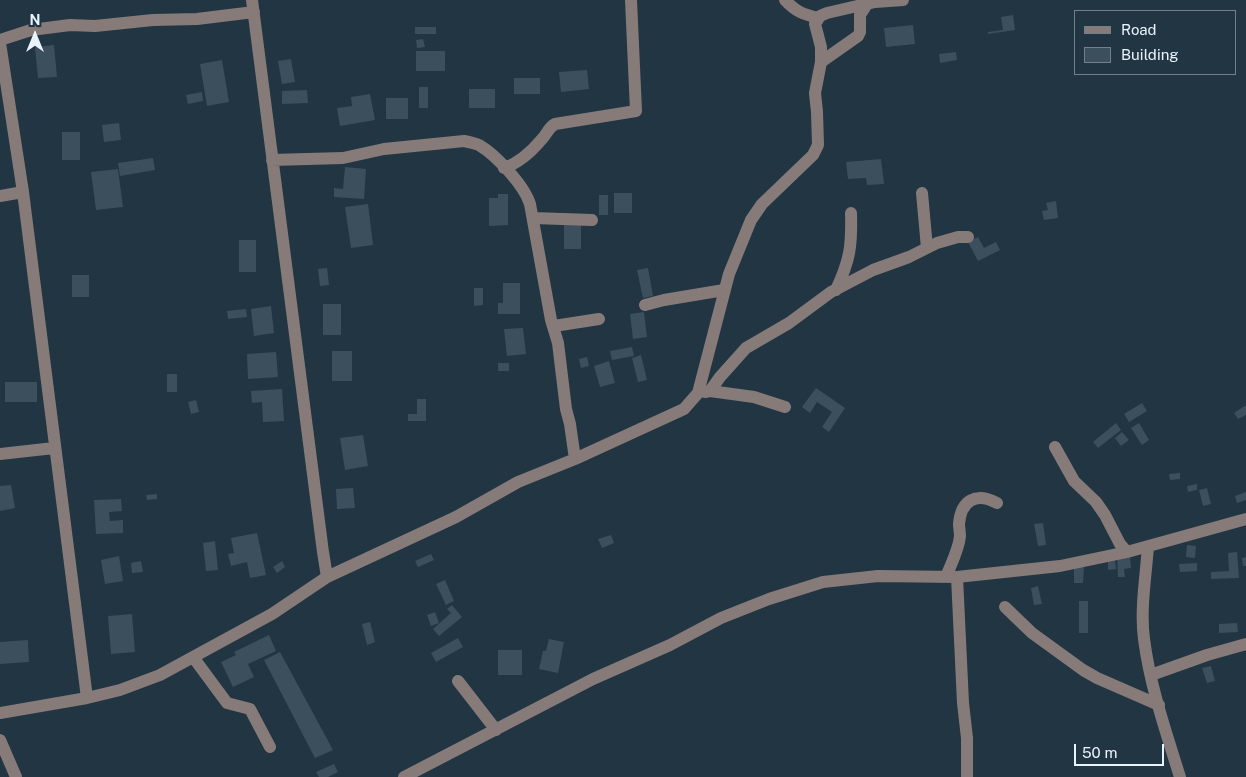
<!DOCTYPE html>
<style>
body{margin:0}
#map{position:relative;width:1246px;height:777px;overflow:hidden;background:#223542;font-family:"Public Sans",sans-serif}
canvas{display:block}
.legend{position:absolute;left:1074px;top:10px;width:162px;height:65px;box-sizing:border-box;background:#223542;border:1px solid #71818c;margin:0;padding:6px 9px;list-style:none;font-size:15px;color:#e8f3fc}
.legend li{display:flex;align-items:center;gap:10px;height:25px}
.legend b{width:25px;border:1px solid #71818c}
.north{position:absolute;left:10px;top:10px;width:50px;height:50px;-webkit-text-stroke:4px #223542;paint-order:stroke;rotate:0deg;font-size:14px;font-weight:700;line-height:20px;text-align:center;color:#e8f3fc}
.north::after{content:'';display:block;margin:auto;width:18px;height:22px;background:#e8f3fc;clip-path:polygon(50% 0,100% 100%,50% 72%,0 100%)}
.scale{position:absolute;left:1074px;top:744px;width:90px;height:22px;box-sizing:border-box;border:2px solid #e8f3fc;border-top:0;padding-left:6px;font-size:15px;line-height:18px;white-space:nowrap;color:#e8f3fc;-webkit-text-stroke:4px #223542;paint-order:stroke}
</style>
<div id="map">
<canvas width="1246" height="777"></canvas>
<ul class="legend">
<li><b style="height:6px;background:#877b79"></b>Road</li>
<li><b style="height:14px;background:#3c4f5d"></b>Building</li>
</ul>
<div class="north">N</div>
<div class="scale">50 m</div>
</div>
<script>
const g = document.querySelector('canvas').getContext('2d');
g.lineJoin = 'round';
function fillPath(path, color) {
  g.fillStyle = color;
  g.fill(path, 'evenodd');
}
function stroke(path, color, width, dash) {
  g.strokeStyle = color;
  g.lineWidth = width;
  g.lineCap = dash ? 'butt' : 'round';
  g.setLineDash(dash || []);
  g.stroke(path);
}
fillPath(new Path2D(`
 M1013,15l2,15 -27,4v-2l15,-2 -2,-13z
 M913,25l2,19 -29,3 -2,-19z
 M415,27h21v7h-21z
 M423,39l2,8 -8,1 -1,-8z
 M54,45l3,32 -19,1 -3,-31z
 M416,51h29v20h-29z
 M956,52l1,8 -17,3 -1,-9z
 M291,59l4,23 -13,2 -4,-23z
 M222,60l7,42 -22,4 -7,-42z
 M587,70l2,19 -28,3 -2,-20z
 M514,78h26v16h-26z
 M419,87h9v21h-9z
 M469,89h26v19h-26z
 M307,90l1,13 -26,1v-13z
 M202,92l1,9 -15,3 -2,-9z
 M370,94l5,26 -35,6 -3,-18 15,-2 -1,-9z
 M386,98h22v21h-22z
 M119,123l2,17 -17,2 -2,-17z
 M62,132h18v28h-18z
 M153,158l2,12 -35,6 -2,-13z
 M881,159l3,25 -17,1 -1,-7 -18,1 -2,-17z
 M345,167l21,2 -2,30 -30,-2v-9l9,1z
 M118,169l5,38 -27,3 -5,-38z
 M614,193h18v20h-18z
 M498,194h10v31l-19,1v-28h9v7z
 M599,195h9v20h-9z
 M1056,201l2,17 -14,2 -2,-9 6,-1 -2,-7z
 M368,204l5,41 -22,3 -6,-41z
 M564,225h17v24h-17z
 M978,237l6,11 12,-6 4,8 -22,11 -10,-19z
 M239,240h17v32h-17z
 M327,268l2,17 -9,1 -2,-17z
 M648,268l5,28 -10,2 -6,-28z
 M72,275h17v22h-17z
 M503,283h17v31h-22v-11h5z
 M474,288h9v17l-9,1z
 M323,304h18v31h-18z
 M271,306l3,27 -20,3 -3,-27z
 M246,309l1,8 -19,2 -1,-8z
 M644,312l3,25 -14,2 -3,-25z
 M523,328l3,26 -19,2 -3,-27z
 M632,347l2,9 -22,4 -2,-9z
 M332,351h20v30h-20z
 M276,352l2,25 -30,2 -1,-25z
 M641,355l6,25 -9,2 -6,-24z
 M587,357l2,9 -8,2 -2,-9z
 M609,361l6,22 -15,4 -6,-21z
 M498,363h11v8h-11z
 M167,374h10v18h-10z
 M5,382h32v20h-32z
 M816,388l29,20 -16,24 -7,-5 10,-15 -15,-10 -7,11 -8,-6z
 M282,389l2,32 -21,1 -1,-20 -10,1 -1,-12z
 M417,399h9v22h-18v-7h9z
 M196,400l3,12 -8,2 -3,-12z
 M1142,403l5,8 -18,11 -5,-8z
 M1246,405v10l-8,4 -4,-6z
 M1116,423l5,7 -23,18 -5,-6z
 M1139,423l10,17 -7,5 -11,-17z
 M1122,432l7,8 -8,6 -6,-8z
 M363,435l5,31 -23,4 -5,-32z
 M1180,473v6l-10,1 -1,-6z
 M1197,484v6l-9,2 -1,-6z
 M11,485l4,23 -15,3v-25z
 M353,488l2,20 -18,1 -1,-20z
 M1207,488l4,16 -8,2 -4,-16z
 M1246,492v8l-9,3 -2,-7z
 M157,494v5l-10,1 -1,-5z
 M121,499l1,12 -13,1 1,9 13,-1v13l-27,1 -2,-34z
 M1043,523l3,22 -8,1 -4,-22z
 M257,533l9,42 -16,3 -3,-16 -16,4 -3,-12 6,-1 -3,-15z
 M611,535l3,8 -12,5 -4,-9z
 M215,541l3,29 -12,1 -3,-28z
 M1187,545l9,1 -1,12 -9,-1z
 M1237,552l2,26 -28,1v-7l18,-1 -1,-18z
 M431,554l3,6 -16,7 -3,-6z
 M119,556l4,25 -18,3 -4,-24z
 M1130,556l1,12 -7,1 1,8h-7l-1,-20z
 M1246,557v9h-3l-1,-8z
 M1115,560l1,9 -8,1v-9z
 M141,561l2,11 -11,1 -1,-10z
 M282,561l3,6 -8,6 -4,-6z
 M1197,563v8l-17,1 -1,-8z
 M1074,566h10l-1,17h-9z
 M445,580l9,21 -8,4 -10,-21z
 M1038,586l4,18 -8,1 -3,-17z
 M1079,601h9v32h-9z
 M452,605l10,12 -23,19 -6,-7 18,-16 -4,-4z
 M435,612l4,11 -8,3 -4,-11z
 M132,614l3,38 -24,2 -3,-38z
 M370,622l5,20 -8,3 -5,-21z
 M1237,623l1,9 -19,1v-9z
 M269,635l7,16 -28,13 6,13 -21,10 -12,-25 15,-7 -2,-3z
 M458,638l5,9 -27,15 -5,-9z
 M549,639l15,3 -6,31 -19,-4 4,-18h3z
 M28,640l1,22 -29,2v-22z
 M498,650h24v25h-24z
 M280,652l53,98 -18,8 -51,-98z
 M1211,666l4,15 -8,2 -5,-15z
 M334,764l4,8 -10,5h-9l-3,-5z`), '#3c4f5d');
stroke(new Path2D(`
 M252,0l71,552 4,25
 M785,0c11,12 18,14 33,18
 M0,40l31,-10 39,-5 25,1 58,-6 44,-1 57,-7
 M0,43l23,149 64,506
 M821,62l37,-26 2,-4v-17l7,-11
 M272,160l71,-2 41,-9 80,-8c5,1 10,2 15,4 17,10 45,40 51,59l21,116 7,23 8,66 4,15 5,35
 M504,168c15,-5 28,-17 38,-29 5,-5 6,-11 13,-15l81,-13 -5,-111
 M922,193l5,55
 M0,196l23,-4
 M533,218l59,2
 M836,290c14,-30 16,-44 15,-77
 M645,305l19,-5 60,-10
 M554,326l45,-7
 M710,391l10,-14 26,-29 43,-25 42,-31 42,-22 36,-13 28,-14 21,-6h10
 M705,392l5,-1 44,6 31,10
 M1055,447l19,34 22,21 9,13 15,29 7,8
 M0,454l54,-6
 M1148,546c-2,30 -8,63 -4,93 6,47 22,93 36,138
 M946,577c5,-13 13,-28 14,-41 0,-4 -1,-8 -1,-12 2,-24 17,-32 38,-21
 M957,577l6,126 4,35v39
 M1005,607l27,26 51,37 14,8 62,27
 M193,657l34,46 23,6 20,38
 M1151,675l56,-20 39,-11
 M458,681l38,49
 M0,713l87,-15 33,-8 40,-15 112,-61 55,-37 129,-60 62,-35 57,-23 109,-50 14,-16 31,-119 22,-54 11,-16 51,-49 5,-10 -1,-33 -2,-19 6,-31v-15l-6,-23 5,-8 7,-3 48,-11 28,-2
 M0,740l16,37
 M404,777l189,-98 77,-34 51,-27 48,-19 54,-17 55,-6 79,1 103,-11 67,-14 119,-33`), '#877b79', 12);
</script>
